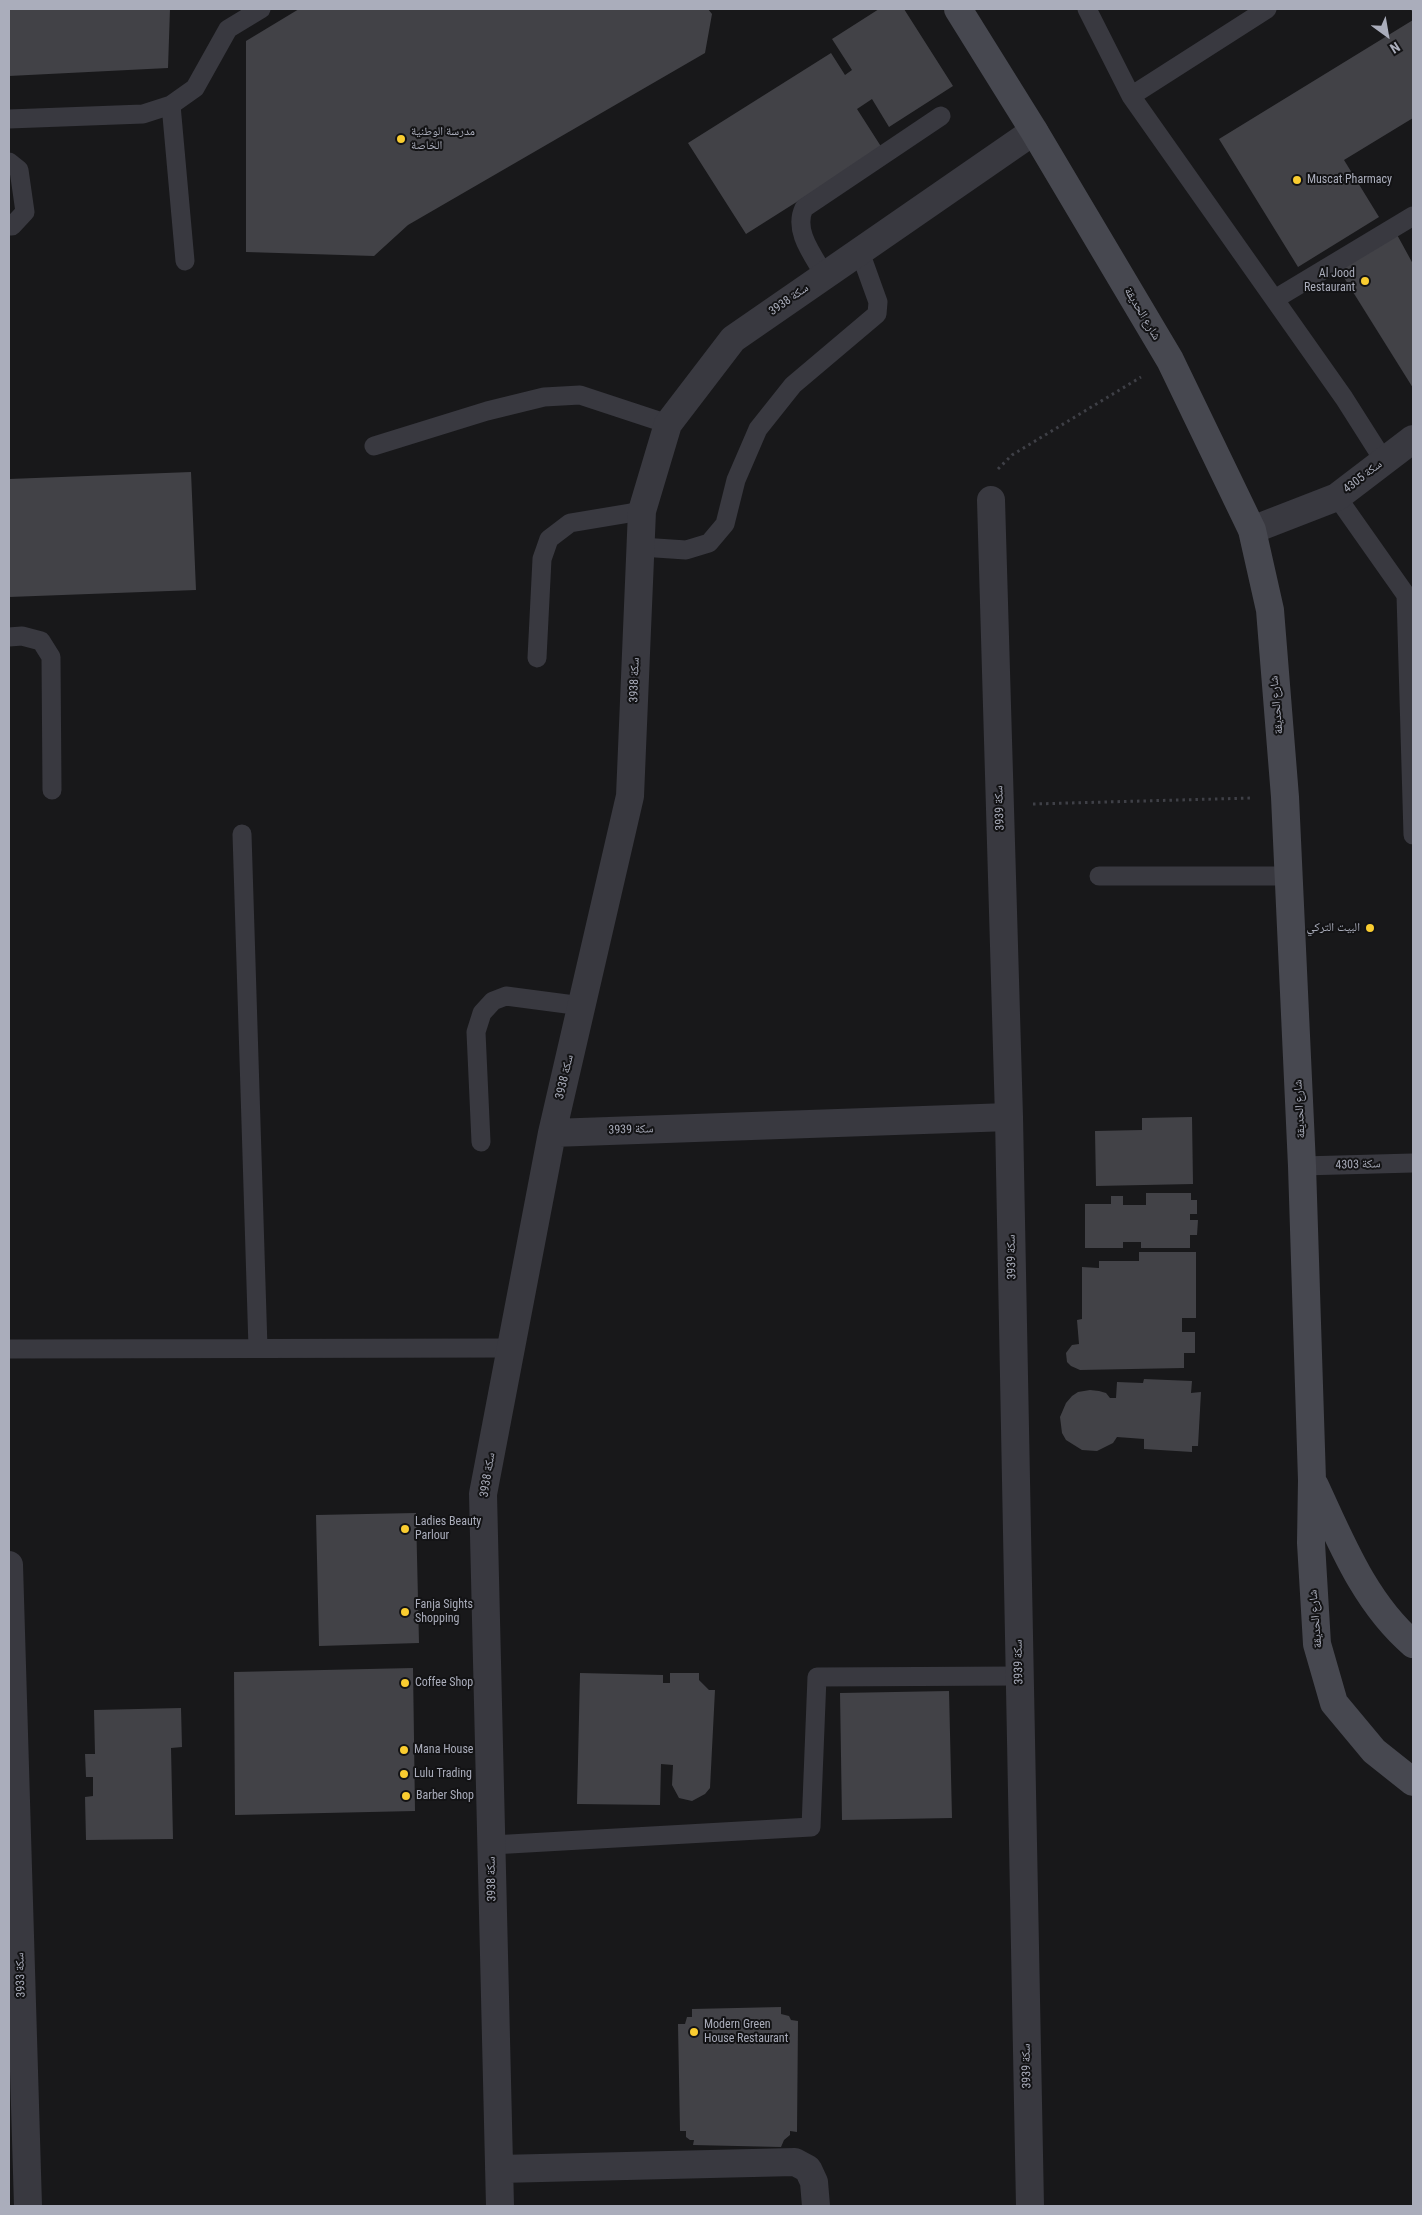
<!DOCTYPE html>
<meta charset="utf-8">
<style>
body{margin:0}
#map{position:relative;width:1422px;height:2215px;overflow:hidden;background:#18181a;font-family:"Roboto Condensed",sans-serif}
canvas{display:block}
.frame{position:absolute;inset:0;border:10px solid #aaadbb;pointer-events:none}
.north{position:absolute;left:1362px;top:10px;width:50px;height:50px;-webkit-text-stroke:4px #131315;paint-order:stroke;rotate:148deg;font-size:14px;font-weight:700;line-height:20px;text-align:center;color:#aaadbb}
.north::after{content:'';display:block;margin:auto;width:18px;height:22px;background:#aaadbb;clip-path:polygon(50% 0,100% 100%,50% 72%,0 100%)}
</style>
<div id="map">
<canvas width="1422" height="2215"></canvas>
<div class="frame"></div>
<div class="north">N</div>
</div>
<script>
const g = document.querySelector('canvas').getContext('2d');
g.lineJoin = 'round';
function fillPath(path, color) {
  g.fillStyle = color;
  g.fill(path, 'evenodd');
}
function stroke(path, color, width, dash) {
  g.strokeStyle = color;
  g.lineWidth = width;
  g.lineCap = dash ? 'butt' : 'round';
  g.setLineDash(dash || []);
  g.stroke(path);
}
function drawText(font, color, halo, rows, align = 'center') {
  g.font = font + ' "Roboto Condensed","Noto Naskh Arabic",sans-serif';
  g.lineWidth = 4;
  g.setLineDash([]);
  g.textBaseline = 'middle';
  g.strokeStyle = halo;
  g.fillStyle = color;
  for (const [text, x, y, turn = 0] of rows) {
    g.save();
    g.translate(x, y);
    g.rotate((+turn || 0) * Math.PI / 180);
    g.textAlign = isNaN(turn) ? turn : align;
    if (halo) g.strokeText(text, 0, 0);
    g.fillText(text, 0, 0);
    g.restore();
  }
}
fillPath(new Path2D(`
 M9,9h161l-2,59 -159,8z
 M299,9h409l4,5 -7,39 -297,172 -34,31 -128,-4v-211z
 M879,9h25l49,77 -64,41 -17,-28 -15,10 25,39 -136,86 -58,-91 143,-90 14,22 7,-5 -20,-31z
 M1413,20v98l-69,42 35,57 -81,50 -79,-128z
 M1395,231l18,33v124l-75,-120z
 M191,472l5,118 -187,7v-118z
 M1192,1117l1,67 -97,2 -1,-55 47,-1v-12z
 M1146,1193h45v7h6v14h-7v6h8l-1,15h-7v13h-49v-6h-18v6h-38v-44h26v-8h12v9h23z
 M1139,1252h57v66h-14v14h13v21h-11v15l-104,2 -9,-4 -4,-4 -1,-9 6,-8 7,-1 -2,-24 5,-1v-52l17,1v-7h40z
 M1144,1379l48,2 -1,12 10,-1 -3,54h-6v6l-48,-3v-10l-27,-2 -4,6 -16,8 -15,-1 -16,-10 -4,-7 -2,-16 6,-14 6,-7 6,-4 12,-2 9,1 7,2 4,5h6l1,-16 26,1z
 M416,1513l3,130 -100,3 -3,-131z
 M413,1668l2,143 -180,4 -1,-143z
 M580,1673l83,2v8h7v-10h29v7l10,10h6l-5,98 -5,6 -13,7 -13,-3 -7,-13 1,-20 -12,-1 -1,41 -83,-1z
 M949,1691l3,127 -110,2 -2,-127z
 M181,1708l1,39 -11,1 2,91 -87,1 -1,-43 8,-1v-19h-7l-1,-23h10l-1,-44z
 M781,2007v7l8,2 2,4 7,1 -1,111 -7,-1v4l-6,5 -3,7 -88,-2 1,-5h-4l-4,-3v-6h-6l-2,-107h7l2,-7h5v-8z`), '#424247');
stroke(new Path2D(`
 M1411,9h2
 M998,469l14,-14 129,-78
 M1033,804l219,-6`), '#3f4047', 3, [2.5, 4]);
stroke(new Path2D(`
 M1087,9l44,87 213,302 40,63
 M1131,96l136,-87
 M171,105l14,156
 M9,119l134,-5 28,-9 24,-17 33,-59 33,-20
 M9,162l10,8 6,42 -13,14h-3
 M825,276c-12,-21 -32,-45 -21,-68l137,-92
 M1275,299l138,-83
 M374,446l113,-35 57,-14 36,-2 88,29
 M1337,497l69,98 7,240
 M641,547l45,3 23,-7 16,-19 11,-44 22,-51 35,-44 84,-71 1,-12 -18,-50
 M9,637l13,-1 19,5 10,16 1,133
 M537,658l5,-99 7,-20 21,-16 72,-12
 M242,834l16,514
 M1099,876h190
 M481,1142l-5,-110 6,-19 11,-12 13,-5 76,10
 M1302,1166l111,-3
 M9,1349l502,-1
 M492,1845l319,-18 6,-150 203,-1`), '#393940', 19);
stroke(new Path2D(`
 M991,500l18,617 21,1089
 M1252,530l85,-33 76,-58
 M552,1133l457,-16
 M9,1565l19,641
 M499,2169l296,-7 13,7 6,13 2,24
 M500,2206l-17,-712 69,-361 78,-337 12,-285 26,-87 65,-85 301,-208`), '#393940', 28);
stroke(new Path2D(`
 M958,9l76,122 136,229 82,170 18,80 15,187 17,369 10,314 -1,63 6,101 17,59 40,48 39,31
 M1315,1486c26,56 50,117 98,158`), '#474850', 28);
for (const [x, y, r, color] of [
 [401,139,5,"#facd30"],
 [1297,180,5,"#facd30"],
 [1365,281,5,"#facd30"],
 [1370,928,5,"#facd30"],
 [405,1529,5,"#facd30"],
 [405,1612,5,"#facd30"],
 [405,1683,5,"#facd30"],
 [404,1750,5,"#facd30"],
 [404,1774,5,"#facd30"],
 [406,1796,5,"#facd30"],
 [694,2032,5,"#facd30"]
]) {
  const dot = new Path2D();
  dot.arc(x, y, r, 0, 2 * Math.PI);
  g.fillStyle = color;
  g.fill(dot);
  stroke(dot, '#131315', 2);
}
drawText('12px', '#aaadbb', '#131315', [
 ["مدرسة الوطنية",411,132],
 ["الخاصة",411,146],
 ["Muscat Pharmacy",1307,180],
 ["Al Jood",1355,274,"right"],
 ["Restaurant",1355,288,"right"],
 ["البيت التركي",1360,928,"right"],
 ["Ladies Beauty",415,1522],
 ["Parlour",415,1536],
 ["Fanja Sights",415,1605],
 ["Shopping",415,1619],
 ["Coffee Shop",415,1683],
 ["Mana House",414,1750],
 ["Lulu Trading",414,1774],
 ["Barber Shop",416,1796],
 ["Modern Green",704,2025],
 ["House Restaurant",704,2039]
], 'left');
drawText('12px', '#aaadbb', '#131315', [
 ["سكة 3938",789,300,-35],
 ["شارع الحديقة",1142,314,59],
 ["سكة 4305",1363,477,-38],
 ["سكة 3938",635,680,-88],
 ["شارع الحديقة",1277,705,-95],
 ["سكة 3939",1000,808,-92],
 ["سكة 3938",565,1077,-77],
 ["شارع الحديقة",1300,1109,-93],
 ["سكة 3939",631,1130,-2],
 ["سكة 4303",1358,1165,-2],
 ["سكة 3939",1012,1257,-91],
 ["سكة 3938",488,1475,-81],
 ["شارع الحديقة",1316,1619,-95],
 ["سكة 3939",1019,1662,-91],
 ["سكة 3938",492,1879,-91],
 ["سكة 3933",21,1975,-92],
 ["سكة 3939",1027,2066,-91]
]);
</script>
